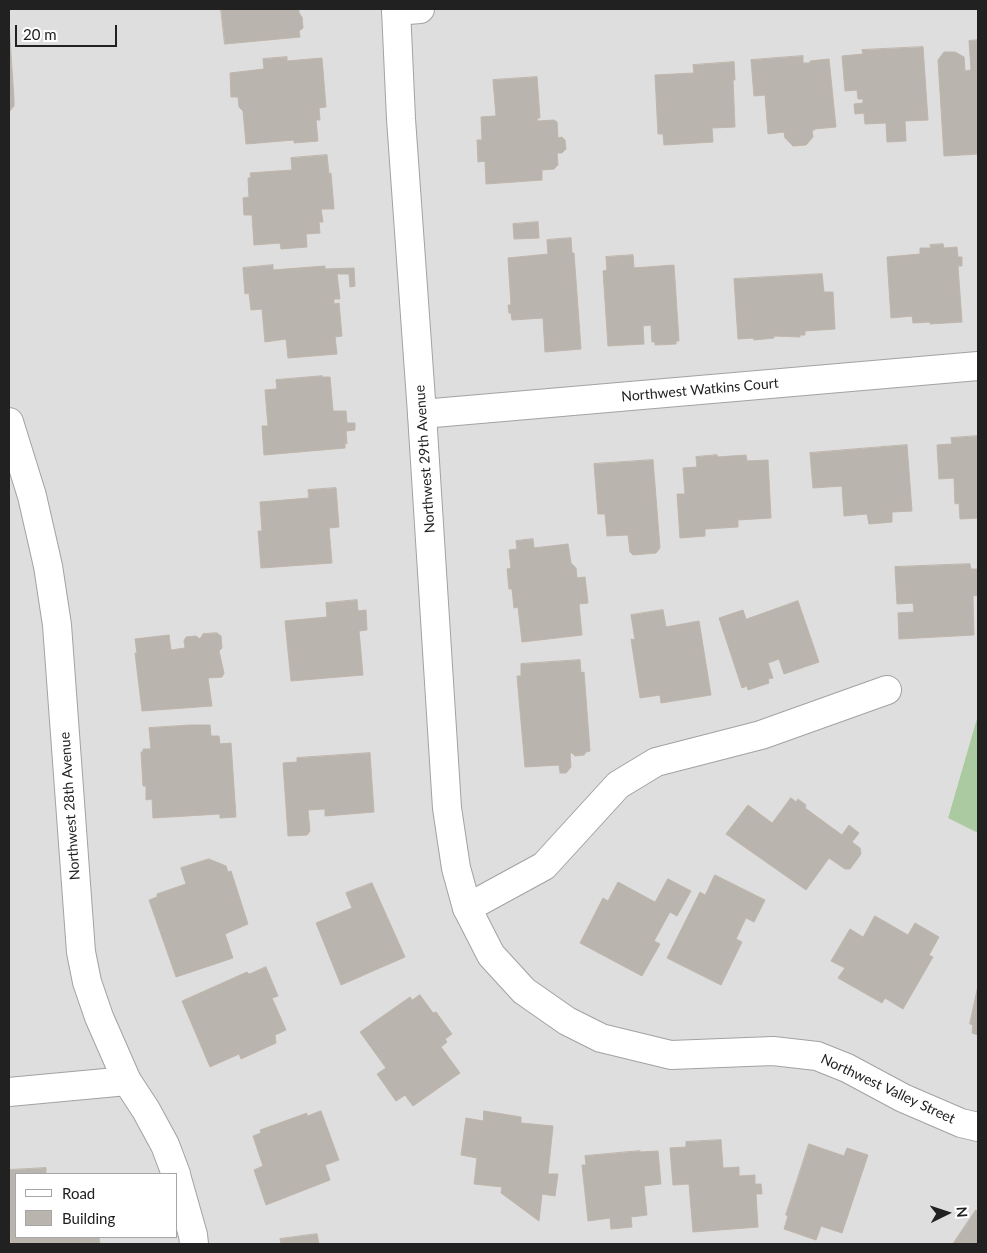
<!DOCTYPE html>
<style>
body{margin:0}
#map{position:relative;width:987px;height:1253px;overflow:hidden;background:#f0eee8;font-family:Lato,sans-serif}
canvas{display:block}
.frame{position:absolute;inset:0;border:10px solid #212121;pointer-events:none}
.legend{position:absolute;left:15px;top:1173px;width:162px;height:65px;box-sizing:border-box;background:#fff;border:1px solid #a6a6a6;margin:0;padding:6px 9px;list-style:none;font-size:15px;color:#212121}
.legend li{display:flex;align-items:center;gap:10px;height:25px}
.legend b{width:25px;border:1px solid #a6a6a6}
.north{position:absolute;left:922px;top:1188px;width:50px;height:50px;-webkit-text-stroke:4px #fff;paint-order:stroke;rotate:86deg;font-size:14px;font-weight:700;line-height:20px;text-align:center;color:#212121}
.north::after{content:'';display:block;margin:auto;width:18px;height:22px;background:#212121;clip-path:polygon(50% 0,100% 100%,50% 72%,0 100%)}
.scale{position:absolute;left:15px;top:25px;width:102px;height:22px;box-sizing:border-box;border:2px solid #212121;border-top:0;padding-left:6px;font-size:15px;line-height:18px;white-space:nowrap;color:#212121;-webkit-text-stroke:4px #fff;paint-order:stroke}
</style>
<div id="map">
<canvas width="987" height="1253"></canvas>
<div class="frame"></div>
<ul class="legend">
<li><b style="height:6px;background:#fff"></b>Road</li>
<li><b style="height:14px;background:#b9b4ae"></b>Building</li>
</ul>
<div class="north">N</div>
<div class="scale">20 m</div>
</div>
<script>
const g = document.querySelector('canvas').getContext('2d');
g.lineJoin = 'round';
function fillPath(path, color) {
  g.fillStyle = color;
  g.fill(path, 'evenodd');
}
function stroke(path, color, width, dash) {
  g.strokeStyle = color;
  g.lineWidth = width;
  g.lineCap = dash ? 'butt' : 'round';
  g.setLineDash(dash || []);
  g.stroke(path);
}
function drawText(font, color, halo, rows, align = 'center') {
  g.font = font + ' Lato,sans-serif';
  g.lineWidth = 4;
  g.setLineDash([]);
  g.textBaseline = 'middle';
  g.strokeStyle = halo;
  g.fillStyle = color;
  for (const [text, x, y, turn = 0] of rows) {
    g.save();
    g.translate(x, y);
    g.rotate((+turn || 0) * Math.PI / 180);
    g.textAlign = isNaN(turn) ? turn : align;
    if (halo) g.strokeText(text, 0, 0);
    g.fillText(text, 0, 0);
    g.restore();
  }
}
fillPath(new Path2D(`
 M9,9h969v706l-30,102 30,16v411h-969zM16,1174h160v63h-160z`), '#dedede');
fillPath(new Path2D(`
 M978,715v118l-30,-15z`), '#abcaa2');
const building = new Path2D(`
 M221,9h78v4l3,4 1,11 -4,3 1,6 -75,7z
 M9,24l5,76v6l-5,6z
 M978,40v114l-34,2 -6,-96 6,-8h11l9,5 1,14 6,-1 -2,-29z
 M923,47l5,73 -23,1 1,20 -19,1 -1,-19 -21,1 -1,-11 -9,1 -1,-10 9,-1v-4h-5l-1,-9 -12,1 -3,-35 21,-2 -1,-4z
 M803,56v7h7v-2l19,-2 7,68 -22,2 1,1h-3l1,7 -7,8 -13,1 -8,-8 -1,-6 -16,2 -3,-39 -11,1 -3,-36z
 M287,57v4l35,-3 4,49 -7,1 1,12h-4l2,21 -24,2v-3l-48,4 -3,-33 -4,-4 -1,-10h-7l-1,-24 34,-4 -1,-10z
 M734,62l1,18h-2l2,47 -23,1 1,14 -49,3 -1,-11h-5l-3,-59 39,-2 -1,-8z
 M537,77l3,41h-3l1,3 16,-1 3,2 1,16 4,-1 3,3 1,9 -4,4h-5l1,12 -4,4 -12,1v10l-56,4 -1,-23 -7,1 -1,-22h5l-1,-23 15,-1 -3,-36z
 M327,155l2,19 2,-1 3,36h-13l2,13h-4l1,11 -14,1 1,13 -26,2 -1,-6 -26,2 -2,-30h-8l-1,-17 6,-1 -1,-19h3l-1,-5 42,-3 -1,-12z
 M538,222l1,16 -25,1 -1,-15z
 M571,238l1,15h2l7,96 -36,3 -2,-34 -31,2 -1,-7h-2l-1,-8h3l-3,-47 40,-4 -1,-14z
 M943,244l1,4 13,-1 1,10h4v9h-4l4,56 -32,2v-2l-17,1 -1,-7 -21,2 -4,-61 33,-3v-6h11l-1,-3z
 M633,255l1,13 40,-3 5,76h-3v3l-21,1v-3h-3l-1,-17 -8,1 1,18 -36,2 -5,-75 4,-1 -1,-13z
 M273,265v5l52,-4v3l29,-1 1,18 -5,1 -1,-13h-12l3,25h-6v5l5,-1 3,33 -7,1 2,17 -49,4 -2,-19 -21,3 -3,-33 -11,1 -2,-17 -4,1 -2,-26z
 M822,274l2,18h9l2,37 -30,2v4h-5v2l-26,-1v2l-20,2 -1,-2 -15,1 -4,-60z
 M322,376l-1,1h9l3,34h13l1,12h8v7l-9,1 1,13 -2,-1v5l-81,7 -2,-29h6l-3,-36 12,-1 -1,-9z
 M978,436v82l-18,1 -1,-16 -4,1 -1,-26 -15,1 -2,-34 15,-1 -1,-6z
 M907,445l5,66 -20,1v10l-23,2 -2,-10 -23,2 -2,-30 -29,2 -3,-35z
 M717,455l1,2 28,-2 1,6 21,-1 3,58 -33,2v7l-33,2v7l-25,2 -3,-44h8l-2,-26 14,-1 -1,-10z
 M653,460l7,88 -4,5 -23,2 -3,-3 -2,-17 -21,1 -2,-22h-7l-4,-50z
 M336,488l3,39 -10,1 3,35 -71,5 -3,-37h4l-2,-29 49,-4 -1,-8z
 M533,539l1,9 34,-4 3,19 5,5 1,10 8,-1 3,26 -9,1 3,31 -60,7 -4,-35 -4,1 -2,-19h-3l-2,-20 4,-1 -2,-18 8,-1 -1,-8z
 M970,564l1,5h7v26l-5,1 1,39 -75,4 -1,-26 16,-1 -1,-9 -16,1 -2,-37z
 M357,600l1,11 8,-1 1,20 -8,1 4,44 -72,6 -6,-60 42,-4 -1,-14z
 M798,601l21,61 -35,12 -5,-15 -11,4 5,15 -5,1 1,4 -21,7 -1,-4 -5,2 -23,-70 24,-8 3,9z
 M663,610l3,17 33,-6 12,74 -50,8 -1,-8 -20,3 -9,-59 4,1 -4,-25z
 M217,633l4,3 1,12 -3,3 5,22 -2,4 -14,1 4,28 -70,5 -7,-58h2l-2,-14 34,-4 2,15 14,-2 -1,-7 2,-4 10,-1 4,3 3,-5z
 M580,660l1,13 3,-1 6,79 -4,1 -2,3 -9,1 -3,-3h-2l1,14 -5,6h-6l-1,-8 -34,2 -8,-91h4v-12z
 M191,725h19l1,11h8l1,8 11,-1 5,74 -16,1v-4l-67,4 -1,-19 -6,1v-14h-3l-2,-34h2v-3h8l-2,-21z
 M370,753l4,59 -49,4v-7l-17,1 2,21 -3,4 -19,1 -5,-73 14,-1v-4z
 M791,798l5,4 2,-3 8,6 -1,3 37,27 7,-10 10,8 -7,9 8,6 1,6 -11,15h-5l-16,-11 -23,32 -80,-56 22,-29 24,18z
 M209,859l17,7 2,6 3,-1 17,53 -23,10 8,24 -57,19 -27,-77 8,-3v-3l29,-10 -5,-16z
 M715,875l50,25 -11,22 -8,-4 -10,21 6,3 -21,43 -54,-27 33,-66 5,3z
 M668,879l23,12 -14,25 -7,-4 -16,29 6,3 -18,32 -62,-33 23,-45 5,3 10,-19 37,20z
 M372,883l33,74 -64,28 -25,-62 36,-15 -6,-15z
 M875,916l33,19 7,-12 24,14 -10,18 4,2 -30,52 -18,-11 -3,5 -44,-25 7,-10 -14,-7 19,-32 13,8z
 M266,967l12,29 -6,2 14,32 -11,5 1,8 -35,16 -2,-5 -29,13 -28,-66 65,-29 2,2z
 M978,986v49l-6,-2 1,-8 -3,-1z
 M420,995l13,18 3,-1 16,22 -7,5 2,3 -6,5 19,26 -47,33 -8,-11 -9,6 -19,-27 9,-6 -26,-36 50,-35 2,3z
 M321,1111l18,49 -14,5 5,15 -64,25 -12,-35 9,-4 -10,-30 8,-3 -1,-3 47,-17v3z
 M484,1111l37,6v6l32,3 -5,48h10l-3,22 -13,-2 -3,27 -38,-28 1,-6 -28,-3 3,-26 -16,-3 5,-37 17,3z
 M721,1140l2,28 16,-1v9l16,-1v9h6l1,10h-6l2,33 -65,5 -4,-48 -16,1 -3,-37 16,-1v-5z
 M809,1144l35,12 3,-8 21,7 -26,78 -21,-7 -5,14 -32,-11 4,-13 -2,-1z
 M640,1151v1l18,-1 3,33 -17,2 3,29 -16,2 1,10 -21,2 -1,-11 -22,3 -6,-56h4l-1,-9z
 M46,1168v6h-30v63h83l1,7h-89l-2,-32v-42z
 M976,1210l2,2v32h-25z
 M317,1234l2,10h-38l-1,-5z`);
fillPath(building, '#b9b4ae');
stroke(building, '#c0b6ac', 1);
const minor = new Path2D(`
 M396,11l24,-2
 M422,414l556,-48
 M467,908l77,-42 74,-81 38,-23 105,-27 126,-45
 M9,1092l118,-11`);
const tertiary = new Path2D(`
 M396,9l5,110 21,295 25,394 9,60 11,40 24,47 33,36 43,30 34,17 70,17 102,-4 44,5 30,12 56,30 58,25 17,4
 M9,422l23,74 16,70 9,59 24,327 6,30 12,35 28,64 19,29 19,35 11,29
 M176,1175l17,60 1,9`);
stroke(minor, '#a2a2a2', 30);
stroke(tertiary, '#a2a2a2', 30);
stroke(minor, '#fff', 28);
stroke(tertiary, '#fff', 28);
drawText('14px', '#212121', '#fff', [
 ["Northwest Watkins Court",700,390,-5],
 ["Northwest 29th Avenue",425,459,-94],
 ["Northwest 28th Avenue",70,806,-94],
 ["Northwest Valley Street",888,1089,25]
]);
</script>
